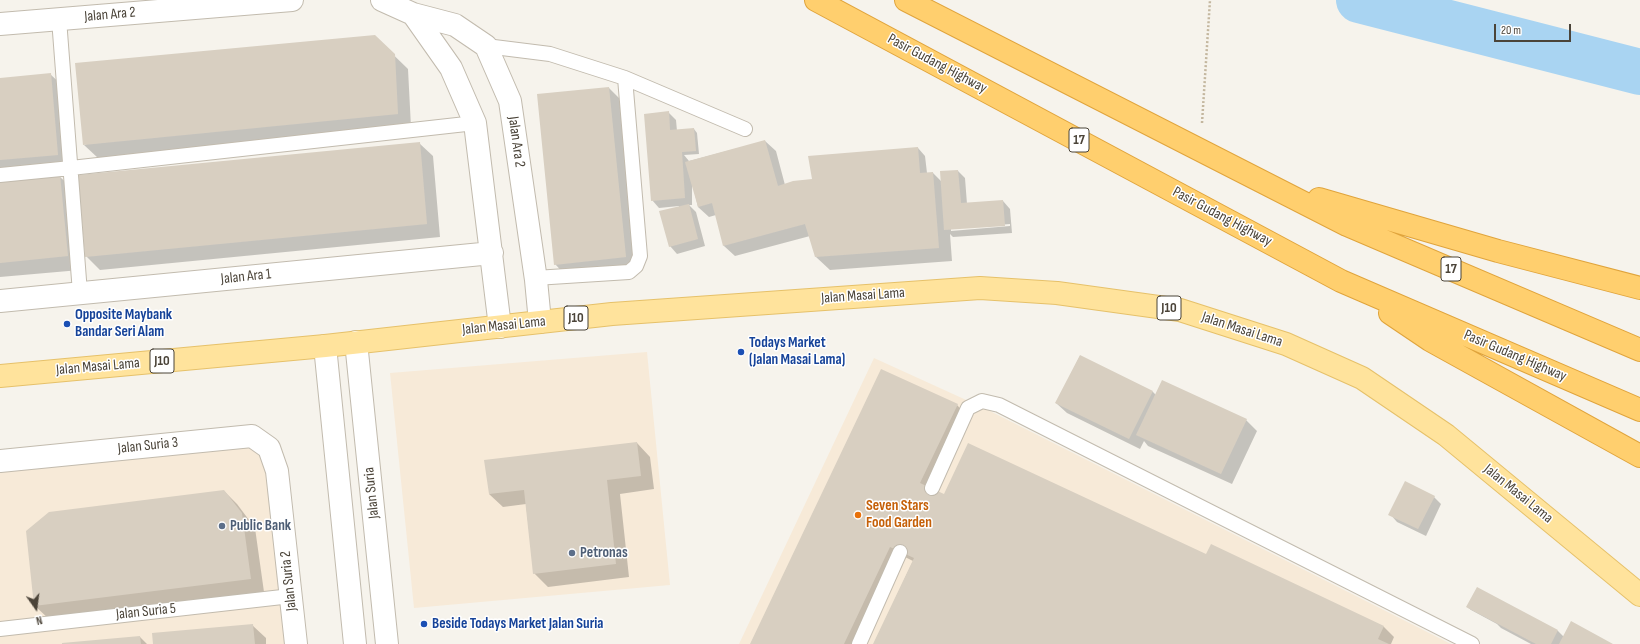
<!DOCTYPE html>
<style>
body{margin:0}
#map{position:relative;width:1640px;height:644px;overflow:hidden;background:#f6f3ec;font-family:"Sofia Sans Condensed",sans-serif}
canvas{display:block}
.north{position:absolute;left:16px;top:588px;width:40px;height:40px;-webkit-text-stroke:3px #fff;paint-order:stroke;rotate:166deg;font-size:11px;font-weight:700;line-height:16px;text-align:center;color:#4b4439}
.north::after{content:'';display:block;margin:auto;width:14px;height:18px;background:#4b4439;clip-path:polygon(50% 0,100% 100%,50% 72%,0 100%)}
.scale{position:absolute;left:1494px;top:24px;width:77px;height:18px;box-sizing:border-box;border:2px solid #4b4439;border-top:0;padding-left:5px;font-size:12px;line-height:14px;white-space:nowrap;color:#4b4439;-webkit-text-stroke:3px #fff;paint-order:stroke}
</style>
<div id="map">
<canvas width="1640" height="644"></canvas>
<div class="north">N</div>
<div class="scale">20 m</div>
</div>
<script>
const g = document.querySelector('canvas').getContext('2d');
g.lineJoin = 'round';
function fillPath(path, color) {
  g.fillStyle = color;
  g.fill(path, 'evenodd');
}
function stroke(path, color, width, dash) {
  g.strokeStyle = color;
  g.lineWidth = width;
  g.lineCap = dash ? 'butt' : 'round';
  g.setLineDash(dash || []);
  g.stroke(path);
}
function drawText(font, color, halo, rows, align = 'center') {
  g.font = font + ' "Sofia Sans Condensed",sans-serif';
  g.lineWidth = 3;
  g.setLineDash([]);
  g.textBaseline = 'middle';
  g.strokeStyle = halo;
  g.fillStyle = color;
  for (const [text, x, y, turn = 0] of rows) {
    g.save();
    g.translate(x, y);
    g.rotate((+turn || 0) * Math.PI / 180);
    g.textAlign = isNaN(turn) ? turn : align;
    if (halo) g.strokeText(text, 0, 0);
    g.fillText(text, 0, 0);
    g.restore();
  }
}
fillPath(new Path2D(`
 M647,352l23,233 -256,23 -24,-235z
 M874,358l112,51 465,235h-712z
 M277,443l12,33 16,168h-305v-193z`), '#f7ead8');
fillPath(new Path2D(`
 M374,36l34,33 3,58 -313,31 -14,-13z
 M50,74l14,13 7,81 -71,7v-96z
 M609,88l13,13 17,169 -71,8 -13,-14z
 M668,112l8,8 1,11 17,-2 3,4 2,21 -15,1 5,6 76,-20 11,10 9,34 30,-4 103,-33 7,8 2,17h6l9,9 -1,-10 17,-1 7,7 2,26 36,-3 7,8 2,24 -59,4 -3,-3 2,27 -122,9 -14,-13 -6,-21 -75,20 -11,-10 -8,-31 -7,2 -11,-10 -6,-25v23h-3l7,7 9,34 -28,8 -7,-8 9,-40 -20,2 -7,-8zM1010,224v2l-59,5v-2z
 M419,143l14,13 7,81 -340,33 -14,-14z
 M59,176l14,13 7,81 -80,7v-95z
 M1080,356l73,36 3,3 90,25 11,11 -25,53 -84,-38 -4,-5 -4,8 -73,-36 -11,-10z
 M957,405l13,14 -34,72 8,4 262,61 178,71 10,10 -3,7h-517l39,-83 -8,-4 -41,87h-112z
 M637,443l13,14 4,32 -34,5 9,83 -81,10 -14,-14 -8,-69 -23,3 -14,-13z
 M224,491l13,13 18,24 9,64 -215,27 -14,-13 -8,-75z
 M1434,497l7,7 -15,32 -29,-14 -7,-8z
 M1467,607l91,24 6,6 47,7h-80l-30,-16 -4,-4 -26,-14z
 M252,625l14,13v6h-112z
 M140,637l7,7h-86z`), '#0003');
stroke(new Path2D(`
 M1359,0l281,72`), '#a9d4f2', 46);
fillPath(new Path2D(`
 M375,35l20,19 3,60 -315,31 -8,-82z
 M51,73l7,82 -58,5v-82z
 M609,87l17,170 -72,8 -17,-171z
 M669,111l1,19 24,-2 2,23 -14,1 3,46 -34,3 -7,-87z
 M765,140l13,46 15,-5 19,-2 -4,-23 110,-9 2,26 13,-1 6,76 -124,9 -10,-33 -82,22 -11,-43 -14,4 -13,-45z
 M420,142l7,82 -342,33 -7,-82z
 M958,170l3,33 42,-3 2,26 -61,4 -4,-59z
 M60,175l8,81 -68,7v-83z
 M689,204l9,35 -29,8 -10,-36z
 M1080,355l73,36 -24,48 -74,-36z
 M881,369l77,35 -38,79 24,11 24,-51 238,111 5,-10 173,82 -6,13 11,5h-516l41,-86 -24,-11 -46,97h-94z
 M1162,380l85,39 -26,55 -85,-39z
 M637,442l4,34 -34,4 9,84 -83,10 -9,-84 -35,4 -5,-34z
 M1405,481l30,15 -17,33 -30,-14z
 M224,490l18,23 9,66 -217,27 -8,-75 23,-19z
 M1477,587l81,43 -7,14h-15l-70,-37z
 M1571,621l42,23h-54z
 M253,624l2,20h-102l-1,-11z
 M140,636l1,8h-79v-1z`), '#d8cfc1');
const lane = new Path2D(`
 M59,19l21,274
 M486,46l64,8 75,24 120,51
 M0,175l71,-7 404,-45
 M535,278l94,-6 7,-6 4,-10 -15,-178
 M932,488l36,-80 14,-7 17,4 473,239
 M0,629l291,-33
 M859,644l41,-92`);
const street = new Path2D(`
 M382,0l31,14 42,11 31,21 24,55 26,179 4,42
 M413,14l38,54 24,55 25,204
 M0,24l292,-24
 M0,301l492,-48
 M356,342l31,302
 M325,346l30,298
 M0,461l252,-25 17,12 8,23 19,173`);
const primary = new Path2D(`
 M0,376l325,-30 287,-32 368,-26 77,5 123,17 106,34 76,34 84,57 194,160`);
const highway = new Path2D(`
 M816,0l525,281 299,129
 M906,0l441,225 293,125
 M1319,199l179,52 142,37
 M1390,313l40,27 210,116`);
stroke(lane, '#c2bbae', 16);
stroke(street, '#c2bbae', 24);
stroke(primary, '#e6c16a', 24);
stroke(highway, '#e0a43c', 24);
stroke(new Path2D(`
 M1202,123l8,-123`), '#c4b79f', 2.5, [2, 2]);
stroke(lane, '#fff', 14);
stroke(street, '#fff', 22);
stroke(primary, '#ffe39c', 22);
stroke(highway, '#ffcf6e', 22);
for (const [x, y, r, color] of [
 [67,324,4,"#1a4fb4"],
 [741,352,4,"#1a4fb4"],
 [858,515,4,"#e8710a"],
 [222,526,4,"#5c6f8a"],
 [572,553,4,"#5c6f8a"],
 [424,624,4,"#1a4fb4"]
]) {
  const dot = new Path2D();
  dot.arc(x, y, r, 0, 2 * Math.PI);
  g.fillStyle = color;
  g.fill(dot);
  stroke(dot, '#fff', 1.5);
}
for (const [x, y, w] of [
 [1079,140,20],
 [1451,269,20],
 [1169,308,24],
 [576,318,24],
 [162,361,24]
]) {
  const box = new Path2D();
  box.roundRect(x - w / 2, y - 12, w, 24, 3);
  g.fillStyle = '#fff';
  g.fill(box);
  stroke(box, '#4b4439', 1);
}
drawText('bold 14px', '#4b4439', null, [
 ["17",1079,140],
 ["17",1451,269],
 ["J10",1169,308],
 ["J10",576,318],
 ["J10",162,361]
]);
drawText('15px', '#4b4439', '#fff', [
 ["Jalan Ara 2",110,15,-5],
 ["Pasir Gudang Highway",937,64,28],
 ["Jalan Ara 2",516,142,82],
 ["Pasir Gudang Highway",1222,217,28],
 ["Jalan Ara 1",246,277,-6],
 ["Jalan Masai Lama",863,296,-4],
 ["Jalan Masai Lama",504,326,-6],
 ["Jalan Masai Lama",1242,330,18],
 ["Pasir Gudang Highway",1515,356,23],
 ["Jalan Masai Lama",98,367,-5],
 ["Jalan Suria 3",148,446,-6],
 ["Jalan Suria",372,493,-96],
 ["Jalan Masai Lama",1518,494,39],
 ["Jalan Suria 2",289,581,-96],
 ["Jalan Suria 5",146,612,-6]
]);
drawText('bold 15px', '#164399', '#fff', [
 ["Opposite Maybank",75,315],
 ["Bandar Seri Alam",75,332],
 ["Todays Market",749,343],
 ["(Jalan Masai Lama)",749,360],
 ["Beside Todays Market Jalan Suria",432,624]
], 'left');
drawText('bold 15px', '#c56008', '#fff', [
 ["Seven Stars",866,506],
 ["Food Garden",866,523]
], 'left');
drawText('bold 15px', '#4e5e75', '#fff', [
 ["Public Bank",230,526],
 ["Petronas",580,553]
], 'left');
</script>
